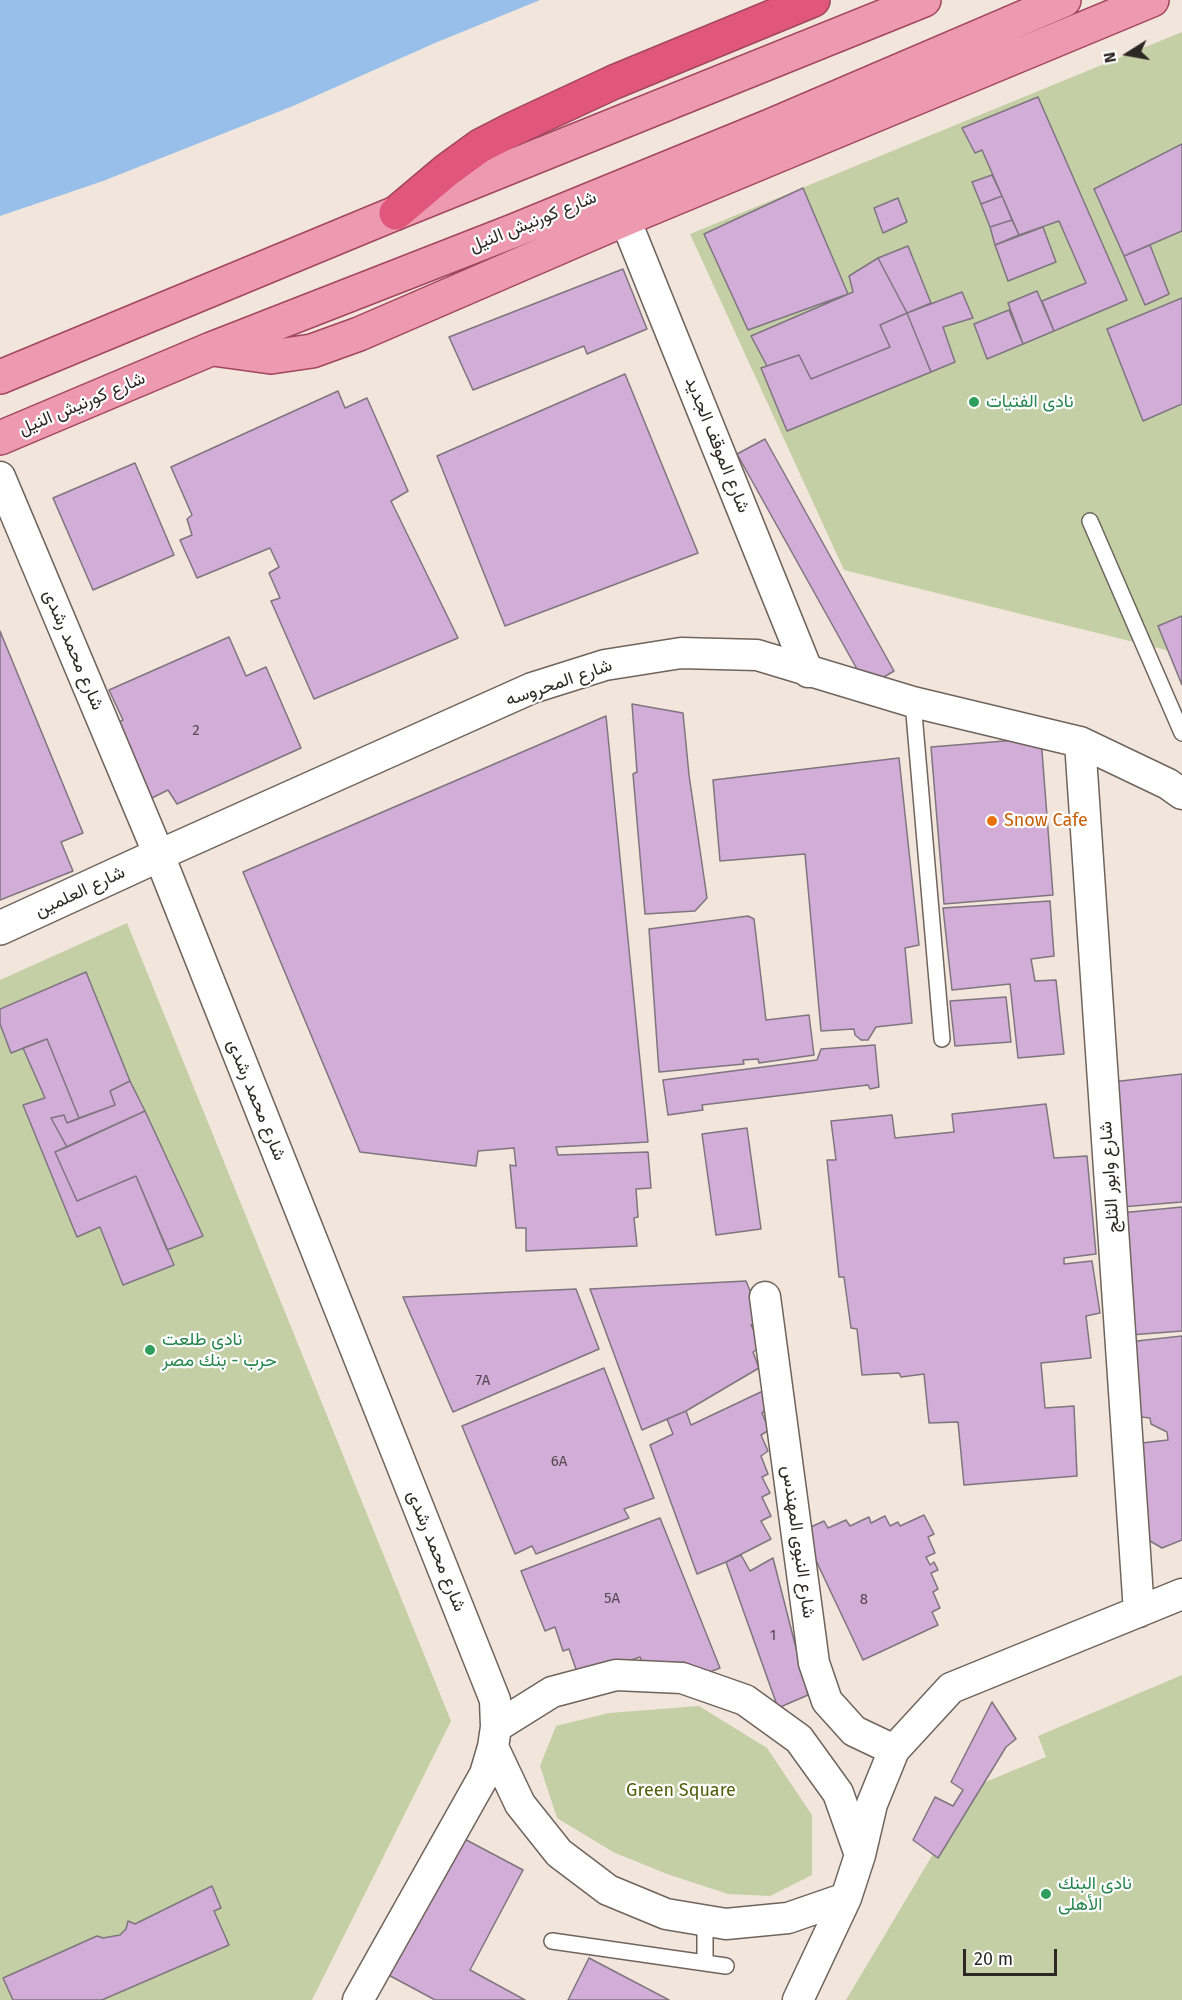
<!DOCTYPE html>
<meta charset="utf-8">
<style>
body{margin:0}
#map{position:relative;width:1182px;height:2000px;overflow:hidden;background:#f2e5dc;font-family:"Fira Sans",sans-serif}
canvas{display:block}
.north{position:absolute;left:1098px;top:24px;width:60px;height:60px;-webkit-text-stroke:4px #fff;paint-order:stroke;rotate:259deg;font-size:16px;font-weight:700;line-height:24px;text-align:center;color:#2d2825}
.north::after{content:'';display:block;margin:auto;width:21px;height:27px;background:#2d2825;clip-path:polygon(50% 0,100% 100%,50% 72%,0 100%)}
.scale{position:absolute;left:963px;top:1949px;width:94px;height:27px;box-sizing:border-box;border:3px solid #2d2825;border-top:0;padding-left:8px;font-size:18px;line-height:21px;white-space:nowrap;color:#2d2825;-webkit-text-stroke:4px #fff;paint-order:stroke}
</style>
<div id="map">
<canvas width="1182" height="2000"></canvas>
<div class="north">N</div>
<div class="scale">20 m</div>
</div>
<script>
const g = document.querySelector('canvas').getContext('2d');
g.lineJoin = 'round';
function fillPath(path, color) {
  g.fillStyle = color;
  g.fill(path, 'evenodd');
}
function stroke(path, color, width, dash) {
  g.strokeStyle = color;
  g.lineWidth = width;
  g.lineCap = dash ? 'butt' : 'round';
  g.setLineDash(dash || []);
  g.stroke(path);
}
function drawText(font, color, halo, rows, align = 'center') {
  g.font = font + ' "Fira Sans",Vazirmatn,sans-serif';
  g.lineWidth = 4.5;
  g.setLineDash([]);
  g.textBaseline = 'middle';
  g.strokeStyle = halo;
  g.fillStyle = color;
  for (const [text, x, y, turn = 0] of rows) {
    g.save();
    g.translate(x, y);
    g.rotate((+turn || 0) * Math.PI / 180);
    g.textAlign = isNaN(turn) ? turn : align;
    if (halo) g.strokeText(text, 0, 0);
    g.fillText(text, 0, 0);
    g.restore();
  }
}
fillPath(new Path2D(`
 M1182,32v622l-338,-84 -154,-336z
 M127,923l324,798 -139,279h-312v-1020z
 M1182,1675v325h-336l127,-213 73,-30 -8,-21z
 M699,1706l68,42 45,67v60l-42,21 -42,-2 -61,-20 -54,-22 -56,-34 -17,-52 16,-40 53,-13z`), '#c4cfa6');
fillPath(new Path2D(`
 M0,0h540l-105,43 -142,63 -190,75 -103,35z`), '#98bfe9');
const building = new Path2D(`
 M1038,97l89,203 -73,31 -12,-30 44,-18 -27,-62 -40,14 -37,-85 -7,3 -13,-25z
 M1182,144v87l-58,25 -30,-67z
 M992,175l10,21 -21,8 -9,-22z
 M803,188l45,106 -100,36 -44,-96z
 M1002,196l10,24 -22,7 -9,-23z
 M898,198l9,24 -24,11 -9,-25z
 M1012,220l7,15 -24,10 -5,-18z
 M1043,227l13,35 -48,19 -13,-36z
 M1150,245l19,49 -24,11 -21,-49z
 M908,246l23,57 -24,10 -29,-55z
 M878,258l29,55 -27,12 10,22 -79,32 -12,-24 -32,11 -16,-30 102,-44 -4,-16z
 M623,269l24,60 -60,25 -3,-8 -111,44 -24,-53z
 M1037,291l17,40 -31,13 -15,-41z
 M962,292l11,26 -30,9 12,35 -24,10 -24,-59z
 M1182,298v106l-39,17 -36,-92z
 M1009,310l14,34 -36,15 -13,-35z
 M907,313l24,59 -144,59 -26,-63 38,-13 12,24 79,-32 -10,-22z
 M625,374l73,179 -193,73 -68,-170z
 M338,391l7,17 22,-10 41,93 -17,10 67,137 -144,61 -43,-98 9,-3 -11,-25 10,-6 -9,-19 -73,30 -17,-38 12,-5 -5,-16 5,-4 -21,-48z
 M765,439l129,232 -27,16 -130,-233z
 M135,463l39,92 -81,35 -40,-92z
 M1182,616v69l-24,-59z
 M0,631l83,202 -22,9 12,29 -73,29z
 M229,637l17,39 20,-9 35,81 -124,56 -9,-14 -22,11 -33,-76 10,-5 -14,-30z
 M632,704l51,9 6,62 18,123 -12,13 -50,3 -12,-140 4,-2z
 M606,716l42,426 -92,5 2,8 90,-3 3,36 -15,1 2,28 -4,1 3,28 -111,5v-23h-10l-6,-63 6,1 -2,-18 -36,3 -2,15 -116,-14 -117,-280z
 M1041,738l12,157 -109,9 -13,-157z
 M899,758l20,187 -14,3 7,75 -36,4 -8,13h-7l-6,-5 -1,-6 -33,2 -16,-177 -85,7 -7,-81z
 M1050,901l4,55 -23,3 4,22 21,-1 8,74 -46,4 -8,-74 -58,6 -9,-82z
 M748,916l6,3 12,101 43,-5 5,40 -55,8 -1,-4 -15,1 1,4 -85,8 -10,-143z
 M86,972l44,109 -20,10 5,14 -36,13 -32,-79 -36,14 -11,-29v-15z
 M1006,997l5,45 -56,4 -5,-45z
 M47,1039l32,79 -12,5 -3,-8 -13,3 16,29 -12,5 22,49 59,-25 38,89 -51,20 -23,-58 -23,10 -54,-132 22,-7 -22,-50z
 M875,1045l4,42 -9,2 -2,-4 -166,20 1,5 -35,5 -5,-35 154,-20 4,-11z
 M1182,1074v128l-61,5 -9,-125z
 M130,1081l15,30 -78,36 -16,-29 13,-3 3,8 48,-18 -5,-14z
 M1046,1104l8,54 33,-2 9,98 -32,4v6l28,-3 8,52 -14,3 5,42 -50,5 4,45 29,-2 3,70 -113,9 -6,-63 -29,1 -5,-49 -23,3 -2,-4 -37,2 -5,-46 -6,-1 -7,-51h-5l-12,-117h9l-5,-39 61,-6 3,23 59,-6 -2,-18z
 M145,1111l58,125 -36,14 -31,-74 -59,25 -22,-49z
 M747,1128l14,101 -45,6 -14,-101z
 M1182,1207v124l-52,4 -10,-122z
 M746,1281l16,39 -11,5 11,21 -9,6 6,16 -73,43 -44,19 -52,-141z
 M576,1289l23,60 -146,63 -50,-115z
 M1182,1336v204l-20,8 -17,-10 -12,-94 35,-4 -1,-8 -16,-8 -1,-6 -17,-2 -5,-74z
 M604,1368l50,130 -30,11 5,9 -93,36 -4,-8 -17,8 -53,-128z
 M765,1390l5,18 -8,5 7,17 -8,5 7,16 -7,5 7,18 -6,3 8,16 -8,4 9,19 -10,5 10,18 -45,23 -29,12 -47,-129 23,-11 -6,-15 19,-8 5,14z
 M924,1515l10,19 -6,3 7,16 -9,4 4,8 4,-3 4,8 -7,3 7,16 -5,3 7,16 -8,4 6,13 -75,35 -61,-129 22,-10 4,7 18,-8 4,6 19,-9 2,6 14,-7 5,10 8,-4 2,4z
 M660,1518l60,150 -18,7 -14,-2 -4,-11 -20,9 -19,-2 -5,-12 -61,21 -10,-29 -6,2 -8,-24 -10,4 -24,-60z
 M741,1555l9,16 23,-13 35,137 -30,13 -52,-146z
 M992,1702l24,37 -10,8 -68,111 -25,-18 22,-43 18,9 10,-16 -12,-8z
 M457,1835l66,35 -53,100 55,30h-90l-52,-28z
 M212,1886l9,22 -7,3 15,34 -127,55h-89l-10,-22 94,-42 6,2 17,-3 6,-6 2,-8 7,3z
 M589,1958l80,42h-101z`);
fillPath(building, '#d2add8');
stroke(building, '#7e757f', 1.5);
const service = new Path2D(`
 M1090,521l92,212
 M913,702l29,337
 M552,1941l174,25
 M705,1963v-43`);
const minor = new Path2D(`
 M625,219l183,453
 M0,477l159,378 336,845 1,27
 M1080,742l59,870
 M159,855l373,-167 73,-23 76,-12 76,2 156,47 167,40 88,42 14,10
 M765,1297l49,366 13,38 27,30 40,19
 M860,1855l-22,-62 -39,-54 -54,-39 -63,-22 -66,-3 -64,17 -56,35 -3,20 27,57 39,49 49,37 58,24 60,10 62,-6 58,-20 14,-43 12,-51 22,-54 57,-62 231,-94
 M358,2000l127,-226 8,-27
 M798,2000l48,-102`);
const tertiary = new Path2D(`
 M0,928l159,-73`);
const primary = new Path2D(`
 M213,349l58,8 41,-6 47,-17 266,-115 527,-219
 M0,377l396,-164 528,-213
 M0,438l211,-89 302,-118 257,-105 294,-126`);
const motorway = new Path2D(`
 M396,213l51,-43 33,-24 33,-17 101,-47 199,-82`);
stroke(service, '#6f645c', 18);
stroke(minor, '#6f645c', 33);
stroke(tertiary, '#6f645c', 36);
stroke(primary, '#a2465d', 36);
stroke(motorway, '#a2465d', 36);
stroke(service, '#fff', 15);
stroke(minor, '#fff', 30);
stroke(tertiary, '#fff', 33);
stroke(primary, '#ed9ab0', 33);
stroke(motorway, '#e1567b', 33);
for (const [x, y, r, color] of [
 [974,402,6,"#2e9e5b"],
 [992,821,6,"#e8710a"],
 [150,1350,6,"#2e9e5b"],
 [1046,1894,6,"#2e9e5b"]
]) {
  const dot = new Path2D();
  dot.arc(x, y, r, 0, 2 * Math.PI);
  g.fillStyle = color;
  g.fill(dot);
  stroke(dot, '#fff', 2);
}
drawText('15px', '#564952', null, [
 ["2",196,731],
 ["7A",483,1381],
 ["6A",559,1462],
 ["5A",612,1599],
 ["8",864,1600],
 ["1",773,1636]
]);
drawText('18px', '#2d2825', '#fff', [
 ["شارع كورنيش النيل",533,222,-22],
 ["شارع كورنيش النيل",82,404,-23],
 ["شارع الموقف الجديد",717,445,68],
 ["شارع محمد رشدى",73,650,67],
 ["شارع المحروسه",559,683,-19],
 ["شارع العلمين",80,892,-25],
 ["شارع محمد رشدى",256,1100,68],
 ["شارع وابور الثلج",1110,1177,-94],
 ["شارع النبوى المهندس",798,1542,82],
 ["شارع محمد رشدى",436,1551,68]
]);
drawText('18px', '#27864d', '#fff', [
 ["نادى الفتيات",986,402],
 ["نادى طلعت",162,1340],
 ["حرب - بنك مصر",162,1361],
 ["نادى البنك",1058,1884],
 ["الأهلى",1058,1905]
], 'left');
drawText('18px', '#c56008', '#fff', [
 ["Snow Cafe",1004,821]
], 'left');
drawText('18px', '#4f5e09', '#fff', [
 ["Green Square",681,1791]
]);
</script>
